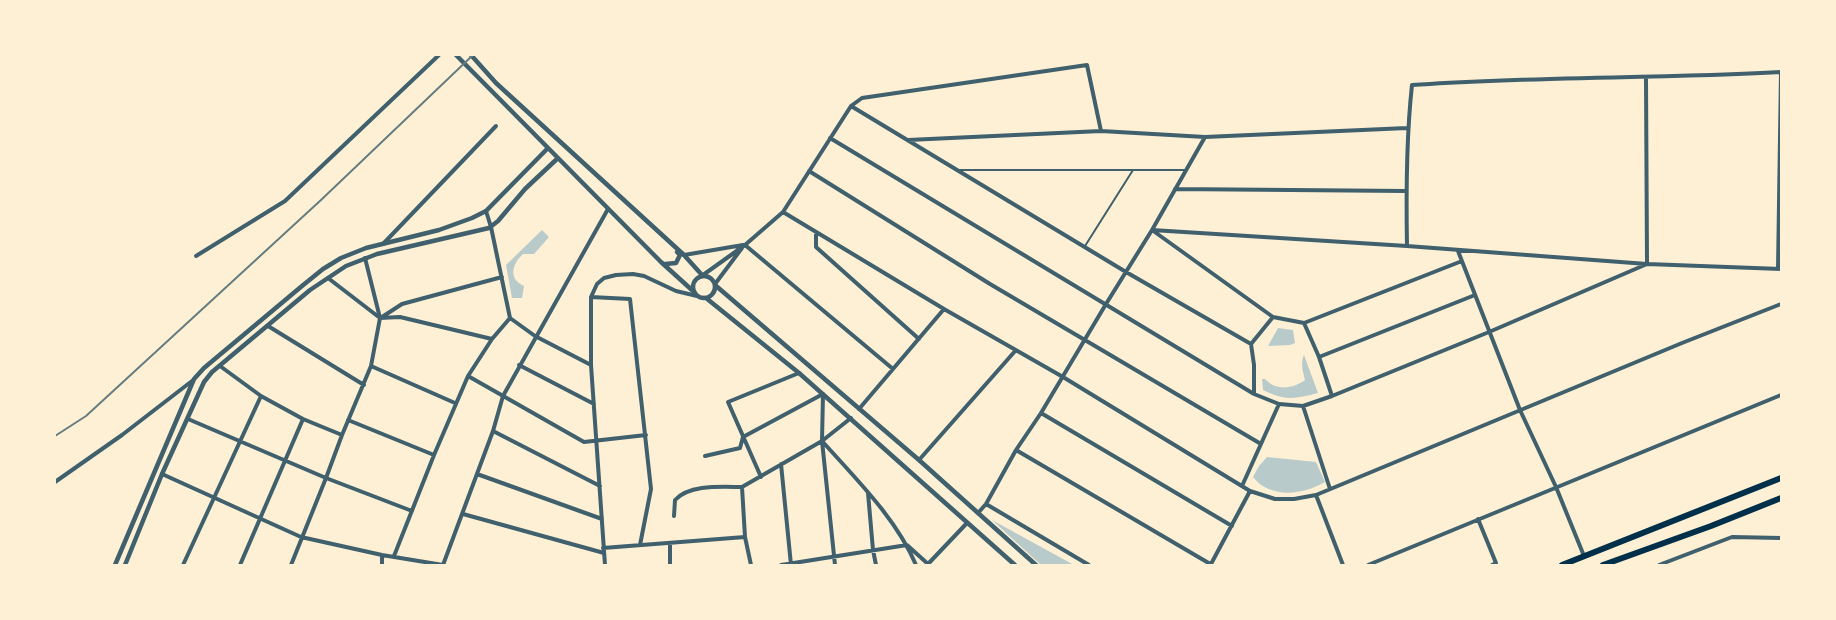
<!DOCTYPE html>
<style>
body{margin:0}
#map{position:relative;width:1836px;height:620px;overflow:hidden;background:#fdf0d5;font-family:Barlow,sans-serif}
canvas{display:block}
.frame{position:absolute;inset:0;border:56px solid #fdf0d5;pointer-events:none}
</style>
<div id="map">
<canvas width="1836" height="620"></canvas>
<div class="frame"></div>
</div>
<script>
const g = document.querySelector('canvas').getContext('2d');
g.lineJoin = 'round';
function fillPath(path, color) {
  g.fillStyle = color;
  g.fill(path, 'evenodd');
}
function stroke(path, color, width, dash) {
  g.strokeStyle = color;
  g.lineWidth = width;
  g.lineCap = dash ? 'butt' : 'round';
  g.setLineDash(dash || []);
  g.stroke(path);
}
fillPath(new Path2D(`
 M542,230l7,7 -15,17h-11c-11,10 -15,25 1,32l-2,12h-10l-6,-33z
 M1278,328l15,2 2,13 -5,2 -22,1z
 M1304,355l14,38c-23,6 -33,8 -55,-3l-1,-11h3c11,12 28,10 40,1 -2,-8 -5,-17 -1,-25z
 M1267,457l49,5 9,20c-22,13 -55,17 -72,-5l6,-11z
 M992,520l82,45h-33z`), '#b9caca');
stroke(new Path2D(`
 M960,170h225
 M1085,246l48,-76`), '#3f606c', 2);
stroke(new Path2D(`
 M851,106l275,166 125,72
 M830,138l424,256 25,10 24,2 29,-10 157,-64 158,-68 -1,-186
 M908,140l193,-9 104,6 202,-9
 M809,171l181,113 271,160
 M1175,189l231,2
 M486,211l5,16 19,91 25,18 56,29 14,200
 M783,212l161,97 119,68 187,114 25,8h19l22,-4 366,-152 99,-39
 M1152,230l255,16 240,18 134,5
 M1152,230l121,87 31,6 158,-62
 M816,232v15l103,92
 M383,244l113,-118
 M745,245l148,124
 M1407,246c-1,-54 -1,-107 5,-161 123,-9 246,-6 369,-13
 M1458,251l62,159 36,77 28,69
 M684,255l59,-10
 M196,256l89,-55 154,-146
 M1778,269l3,-197
 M703,275l42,-30 38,-33 68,-106 11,-8 225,-33 14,66
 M328,278l52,40 20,-1 92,22
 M715,284l27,-36
 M591,297l39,2 21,190 -11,56
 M382,317l20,-13 100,-27
 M1304,323l15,34 13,39
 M268,326l96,59
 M1319,357l156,-62
 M519,365l75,39
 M591,365v-68l6,-13 7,-6 12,-3 17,-1 11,2 32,15 21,5
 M220,366l41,30 42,23 39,16
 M371,366l84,37
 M468,376l116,66 62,-7
 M1254,394v-29l-3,-21 22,-27
 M1303,406l27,83
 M859,409l85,-100
 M1041,413l191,113
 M188,419l138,59 86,33
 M348,420l86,35
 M493,431l107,55
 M822,441l13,124
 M1016,450l196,115
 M705,456l35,-8 3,-11 80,-43 -1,47c34,38 74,77 94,124
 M919,460l97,-110
 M781,464l10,101
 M162,474l139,63 81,18 61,10
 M477,474l125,45
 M761,477l-33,-75 71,-29
 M55,482l67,-47 70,-54
 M1242,486l37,-82
 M868,493l5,57 3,15
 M1316,495l27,70
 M986,504l103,61
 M978,513l8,-9 30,-54 25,-37 65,-109 46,-74 53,-93
 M463,514l141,39
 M674,516l1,-16c15,-16 47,-13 67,-13
 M1478,519l18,44 -4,2
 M603,548l142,-11
 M382,555v10
 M394,556l40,-101 34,-79 24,-37 18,-21
 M1211,564l39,-73
 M183,565l78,-169
 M240,565l63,-146
 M291,565l35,-87 16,-43 29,-69 9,-48 -15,-60
 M443,565l50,-134 10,-35 105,-187
 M670,565v-22
 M751,565l-6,-28 -3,-50 80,-46 29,-23
 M781,565l126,-20 21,19 39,-41
 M1368,565l413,-170
 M1659,565l73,-28 49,1`), '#3f606c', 4);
stroke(new Path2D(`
 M456,55l205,207 32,29
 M471,55l25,28 188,172 18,20
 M665,264l11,-1 4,-8 -3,-3
 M693 287a11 11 0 1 1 22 0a11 11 0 1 1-22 0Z
 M715,285l204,175 117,105
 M706,298l93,75 216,192
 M115,565l79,-186 10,-11 98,-82 21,-17 18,-11 25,-10 73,-18 33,-12 14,-7 62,-63
 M125,565l37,-91 42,-92 8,-10 98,-82 36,-24 31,-12 112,-26 9,-7 27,-32 33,-31`), '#3f606c', 4.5);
stroke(new Path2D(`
 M1562,565l219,-87
 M1603,565l108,-39 70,-28`), '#003049', 6);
stroke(new Path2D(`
 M55,436l31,-20 235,-216 152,-145`), '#657d81', 2);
</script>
